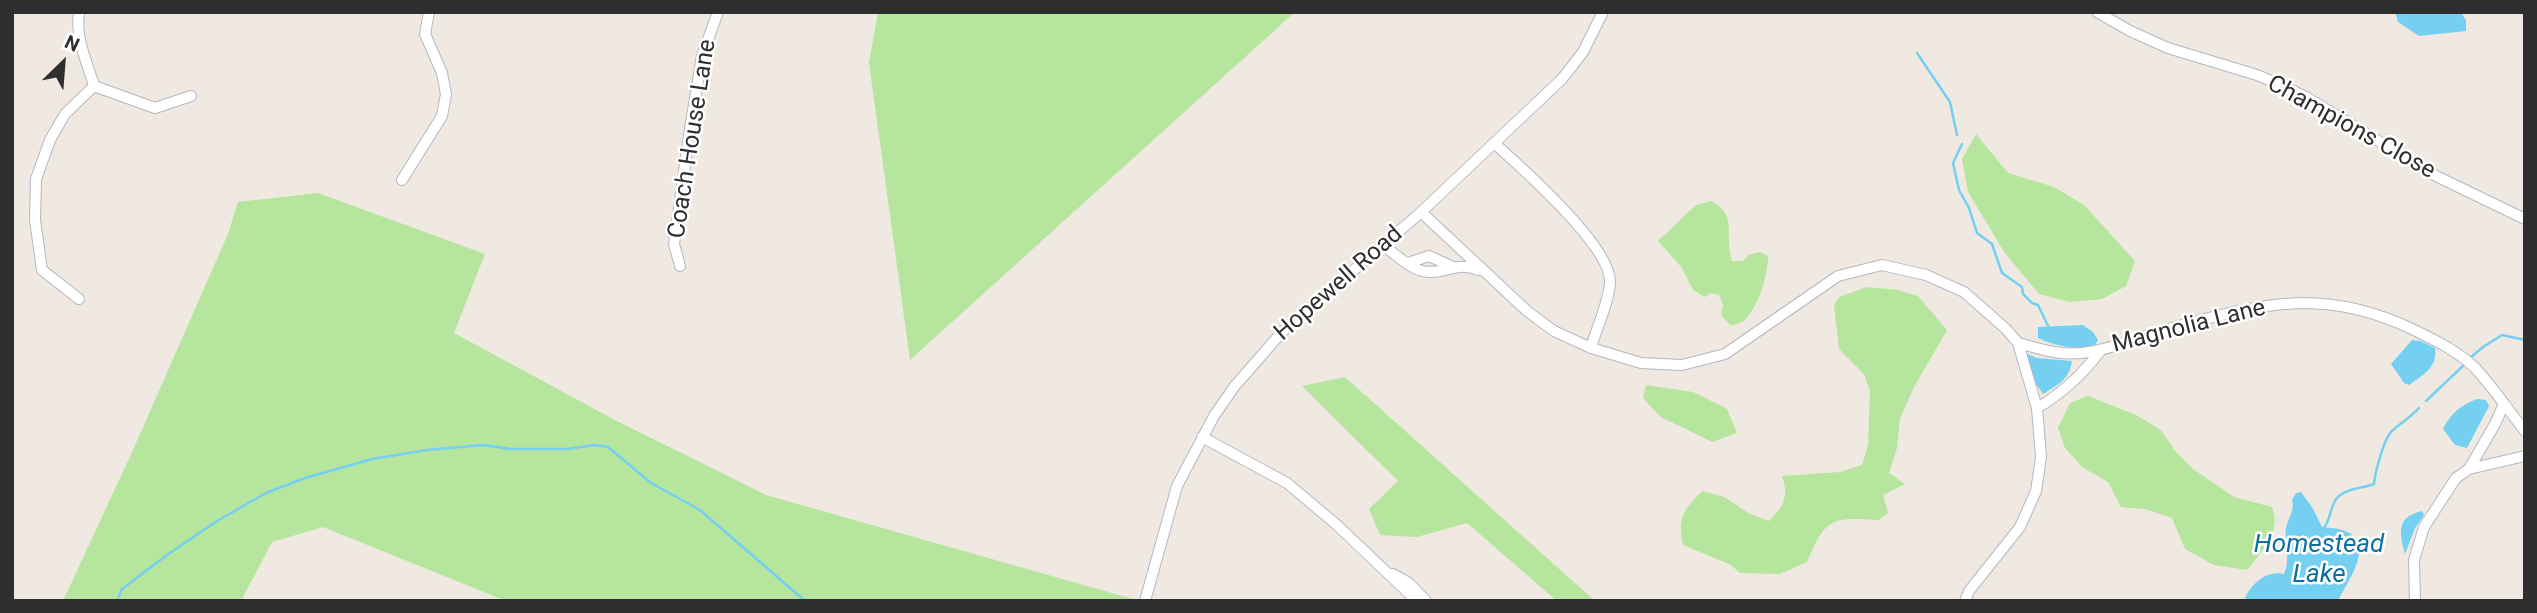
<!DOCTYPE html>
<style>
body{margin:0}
#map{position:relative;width:2537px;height:613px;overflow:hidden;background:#efe9e1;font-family:Roboto,sans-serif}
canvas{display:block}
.frame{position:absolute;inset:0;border:14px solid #2e2e2e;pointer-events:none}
.north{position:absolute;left:28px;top:28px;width:70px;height:70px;-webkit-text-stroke:5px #fff;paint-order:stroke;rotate:25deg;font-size:19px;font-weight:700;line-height:28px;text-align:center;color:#2e2e2e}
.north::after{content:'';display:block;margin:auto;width:24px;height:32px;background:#2e2e2e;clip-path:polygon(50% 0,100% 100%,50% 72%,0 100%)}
</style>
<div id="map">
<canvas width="2537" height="613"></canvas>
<div class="frame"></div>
<div class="north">N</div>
</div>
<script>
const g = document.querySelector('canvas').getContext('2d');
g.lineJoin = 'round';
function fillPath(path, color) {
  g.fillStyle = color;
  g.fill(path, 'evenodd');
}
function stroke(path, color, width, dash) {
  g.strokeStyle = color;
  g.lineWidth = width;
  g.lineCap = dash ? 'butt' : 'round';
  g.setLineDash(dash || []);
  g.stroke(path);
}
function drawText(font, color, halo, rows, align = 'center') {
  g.font = font + ' Roboto,sans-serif';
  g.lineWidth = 5;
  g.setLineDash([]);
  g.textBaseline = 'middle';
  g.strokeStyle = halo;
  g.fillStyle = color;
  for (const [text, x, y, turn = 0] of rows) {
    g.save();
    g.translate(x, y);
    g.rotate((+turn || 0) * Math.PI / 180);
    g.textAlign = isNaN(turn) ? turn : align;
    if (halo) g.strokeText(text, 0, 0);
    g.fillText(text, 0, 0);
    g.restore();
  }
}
fillPath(new Path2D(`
 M878,12h417l-385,348 -41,-297z
 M1976,134l32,39 46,14 30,18 51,56 -9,25 -24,13 -33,3 -30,-8 -34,-41 -37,-61 -6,-33z
 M318,193l167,61 -31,79 161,87 151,75 374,106h-634l-183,-74 -51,15 -31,59h-178l70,-151 95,-216 10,-32z
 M1711,201c27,12 13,36 21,60h11l5,-6 12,-3 8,4c0,19 -9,48 -22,63 -4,4 -10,5 -15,7l-10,-11 2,-10 -4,-10 -9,-2 -5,4 -12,-7 -11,-22 -24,-27 38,-36z
 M1867,287l31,3 20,6 29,34 -32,55 -15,33 -3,30 -8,25 16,11 -22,11 5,18 -9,7c-48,-3 -53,-3 -72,42l-27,12 -40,-1 -9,-8 -48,-20c-6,-28 1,-36 20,-54l21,6 26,17 19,7c15,-14 20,-25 13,-45l58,-4 22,-7 6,-20 2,-54 -6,-17 -25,-25 -5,-44 5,-8z
 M1345,377l250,224h-38l-90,-78 -50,14 -37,-2 -11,-26 29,-28 -96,-95z
 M1646,385l47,7 34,17 10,24 -25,9 -51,-25 -18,-19z
 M2088,396l48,19 25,15 14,21 18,18 41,28 38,10c10,24 -10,44 -25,63l-33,-5 -29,-16 -13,-31 -27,-9 -24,-2 -13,-25 -26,-15 -17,-19 -7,-20 12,-25z`), '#b6e59e');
fillPath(new Path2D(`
 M2395,12h66l5,9v10l-47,5 -21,-14z
 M2083,325l10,7 5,8 -5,8c-20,0 -37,-1 -55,-10v-11z
 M2412,340l9,1 14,7c3,19 -12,27 -26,37l-5,-2 -13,-19z
 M2025,353l12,5 35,3c-3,19 -13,23 -29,33l-9,-13z
 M2477,399l9,1 3,6 -22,42 -12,-3 -12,-16c8,-16 18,-24 34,-30z
 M2301,492l11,15 10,20c7,1 17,1 23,4 32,12 2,51 -7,70h-88l-5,-3c7,-15 22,-28 39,-24 7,-14 0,-31 2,-46 2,-10 9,-18 6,-28l4,-7z
 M2422,511l2,4 -9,13 -10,26c-6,-22 -9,-37 17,-43z`), '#75cff0');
stroke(new Path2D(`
 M1917,53l33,49 7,33
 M1962,144l-9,19 6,27 10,18 8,25 15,11 10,29 20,14 1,7 9,9 6,2 11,23
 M2470,358l13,-11 19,-12 23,5
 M2426,401l40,-38
 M2323,529c8,-9 7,-23 14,-31 7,-9 27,-10 37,-14 1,-11 10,-47 19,-54 9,-8 18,-13 26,-22
 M117,601l5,-12 45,-34 50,-34 49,-28 39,-15 67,-19 55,-9 56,-5 28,4h56l27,-4 14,2 43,36 49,27 105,91`), '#75cff0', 2.5);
const minor = new Path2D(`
 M79,12c-4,27 8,49 15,74l61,22 36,-12
 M2097,12l33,19 38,17 89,27 26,11 25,12 128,78 89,43
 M1494,143c27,24 116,103 116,138 0,19 -14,48 -19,67
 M402,180l40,-64 4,-22 -4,-21 -17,-39 4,-22
 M1421,212l106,99 27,20 37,17 50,15 41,2 43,-11 113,-78 44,-11 44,10 38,17 42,37 12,14 19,65 4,49 -5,34 -16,36 -51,64 -4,10
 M1383,245c12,9 25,22 39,26 19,5 37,-11 56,-1
 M1408,263l21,-7 24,11
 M680,266l-6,-22 15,-109 13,-79 16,-44
 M79,299l-37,-29 -7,-50 1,-41 14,-39 15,-26 29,-28
 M2018,343c12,3 24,7 36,9 39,7 77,-13 114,-23 91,-25 153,-43 244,0 21,10 46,22 63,39 18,19 33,42 50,63
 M2037,408c26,-15 46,-34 64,-58
 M1202,437l85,46 50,42 80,76
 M2469,469l56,-13
 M1393,574l16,9 17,18
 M1145,601l32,-115 37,-70 20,-29 48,-55 137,-118 143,-135 21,-27 20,-40
 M2415,601l-1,-41 10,-33 32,-49 13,-9 26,-45 9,-20`);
stroke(minor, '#b4b7c1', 12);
stroke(minor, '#fff', 10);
drawText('24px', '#2e2e2e', '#fff', [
 ["Champions Close",2351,128,29],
 ["Coach House Lane",693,139,-81],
 ["Hopewell Road",1339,284,-41],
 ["Magnolia Lane",2189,327,-14]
]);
drawText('italic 26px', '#0d6fa3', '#fff', [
 ["Homestead",2319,545],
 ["Lake",2319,575]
]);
</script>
